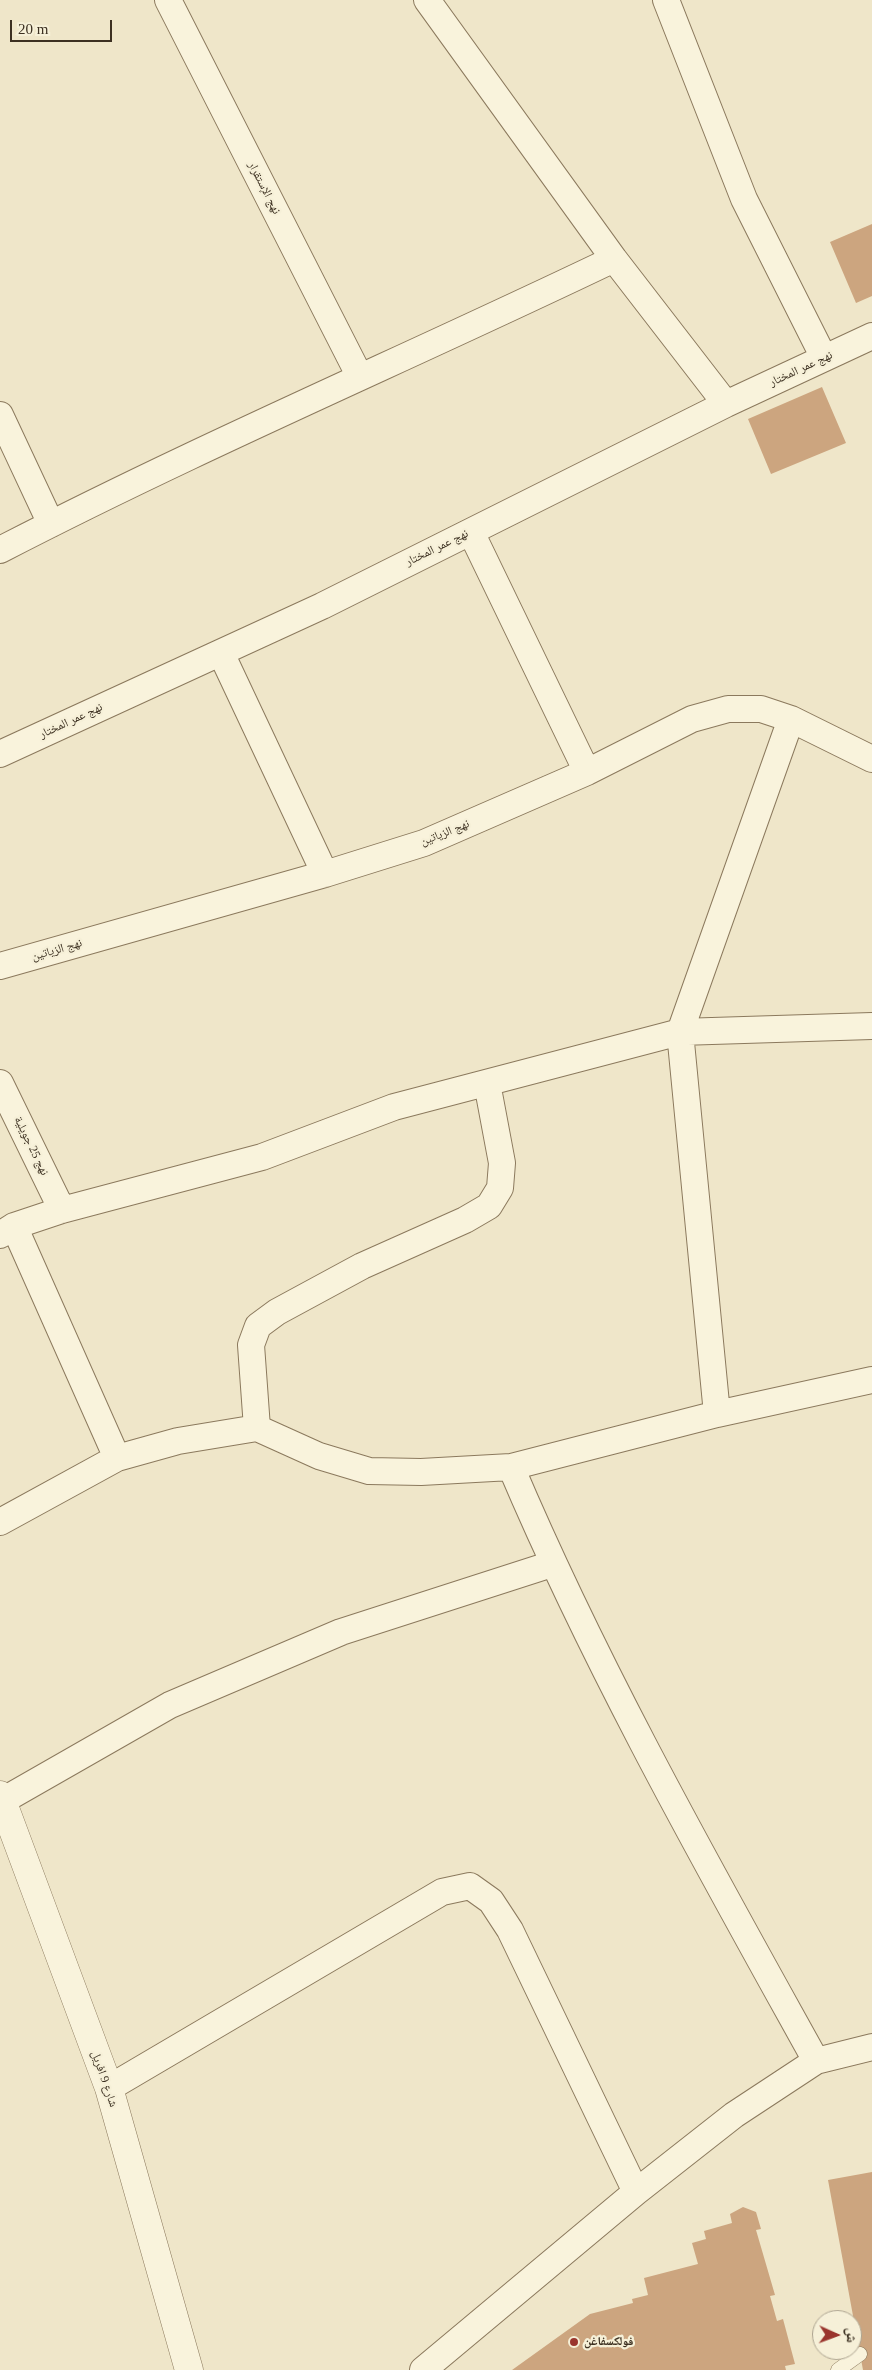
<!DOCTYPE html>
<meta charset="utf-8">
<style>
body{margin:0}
#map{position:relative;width:872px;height:2370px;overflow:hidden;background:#efe6c9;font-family:"Times New Roman","Noto Naskh Arabic",serif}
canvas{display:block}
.north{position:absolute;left:812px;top:2310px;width:50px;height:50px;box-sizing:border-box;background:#f6f0d8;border:1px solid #aca38f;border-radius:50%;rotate:92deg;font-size:14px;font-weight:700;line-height:20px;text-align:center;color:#3c3021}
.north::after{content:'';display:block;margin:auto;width:18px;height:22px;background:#9a352d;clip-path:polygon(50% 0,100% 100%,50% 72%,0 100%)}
.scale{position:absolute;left:10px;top:20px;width:102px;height:22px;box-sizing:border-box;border:2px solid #3c3021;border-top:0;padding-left:6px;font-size:15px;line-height:18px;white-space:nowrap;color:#3c3021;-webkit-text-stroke:4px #f6f0d8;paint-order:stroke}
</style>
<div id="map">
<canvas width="872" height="2370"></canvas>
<div class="north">ش</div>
<div class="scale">20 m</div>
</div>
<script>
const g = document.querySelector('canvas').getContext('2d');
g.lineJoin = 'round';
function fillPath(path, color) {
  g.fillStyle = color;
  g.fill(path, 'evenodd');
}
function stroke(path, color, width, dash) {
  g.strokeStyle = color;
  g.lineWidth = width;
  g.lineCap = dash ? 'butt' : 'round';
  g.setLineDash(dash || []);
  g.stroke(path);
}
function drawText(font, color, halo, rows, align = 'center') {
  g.font = font + ' "Times New Roman","Noto Naskh Arabic",serif';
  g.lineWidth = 4.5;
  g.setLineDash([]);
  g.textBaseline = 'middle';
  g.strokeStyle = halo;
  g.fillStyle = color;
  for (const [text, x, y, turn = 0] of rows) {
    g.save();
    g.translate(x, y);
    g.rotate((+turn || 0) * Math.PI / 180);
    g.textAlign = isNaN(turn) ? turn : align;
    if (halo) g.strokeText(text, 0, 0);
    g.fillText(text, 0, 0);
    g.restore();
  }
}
fillPath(new Path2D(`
 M872,224v72l-16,7 -26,-61z
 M822,387l24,56 -75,31 -23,-55z
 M872,2172v198h-9l-35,-190z
 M743,2207l13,5 5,17 -5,1 19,65 -5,1 7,25 6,-2 12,45 -10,2 1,4h-274l78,-56 43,-11 -1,-4 16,-4 -4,-17 54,-14 -6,-21 14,-4 -2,-8 28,-8 -2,-9z`), '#cca57f');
const service = new Path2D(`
 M838,2370l22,-16`);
const minor = new Path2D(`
 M168,0l192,377
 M427,0l187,259 112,145
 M666,0l78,199 80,159
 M0,415l51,109
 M471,532l116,240
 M0,550c201,-104 410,-193 614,-291
 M221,653l104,221
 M0,754l322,-148 404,-202 146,-68
 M0,966l325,-92 99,-31 163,-71 105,-53 36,-10h33l30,10 81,40
 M0,1083l62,127
 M14,1226l103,232
 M0,1235l14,-9 48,-16 200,-53 132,-50 286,-75 192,-6
 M717,1414l-37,-382 111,-313
 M257,1428l-6,-83 7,-19 19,-14 85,-46 103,-46 24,-14 11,-18 2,-25 -15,-80
 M511,1467c87,205 197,399 305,594
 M0,1522l117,-64 61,-17 79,-13 62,28 50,15 52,1 90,-5 206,-53 155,-34
 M2,1801l168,-96 171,-73 211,-68
 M109,2088l333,-196 28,-6 21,15 19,29 126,262
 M423,2370l213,-178 98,-77 82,-54 56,-14`);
const tertiary = new Path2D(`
 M0,1795l109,293 80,282`);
stroke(service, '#8b795d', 15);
stroke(minor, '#8b795d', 28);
stroke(tertiary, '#8b795d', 29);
stroke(service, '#f9f3dc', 14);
stroke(minor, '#f9f3dc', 26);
stroke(tertiary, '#f9f3dc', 28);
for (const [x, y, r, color] of [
 [574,2342,5,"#9a352d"]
]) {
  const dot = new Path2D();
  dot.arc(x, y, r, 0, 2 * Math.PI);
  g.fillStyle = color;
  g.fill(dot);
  stroke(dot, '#f6f0d8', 2);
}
drawText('12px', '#3c3021', '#f6f0d8', [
 ["نهج الإستقرار",264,188,63],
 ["نهج عمر المختار",801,369,-25],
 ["نهج عمر المختار",437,548,-26],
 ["نهج عمر المختار",71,721,-25],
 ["نهج الزياتين",445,833,-22],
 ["نهج الزياتين",57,950,-16],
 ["نهج 25 جويلية",31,1146,64],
 ["شارع 9 افريل",104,2079,71]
]);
drawText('bold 12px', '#3c3021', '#f6f0d8', [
 ["فولكسفاغن",584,2342]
], 'left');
</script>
